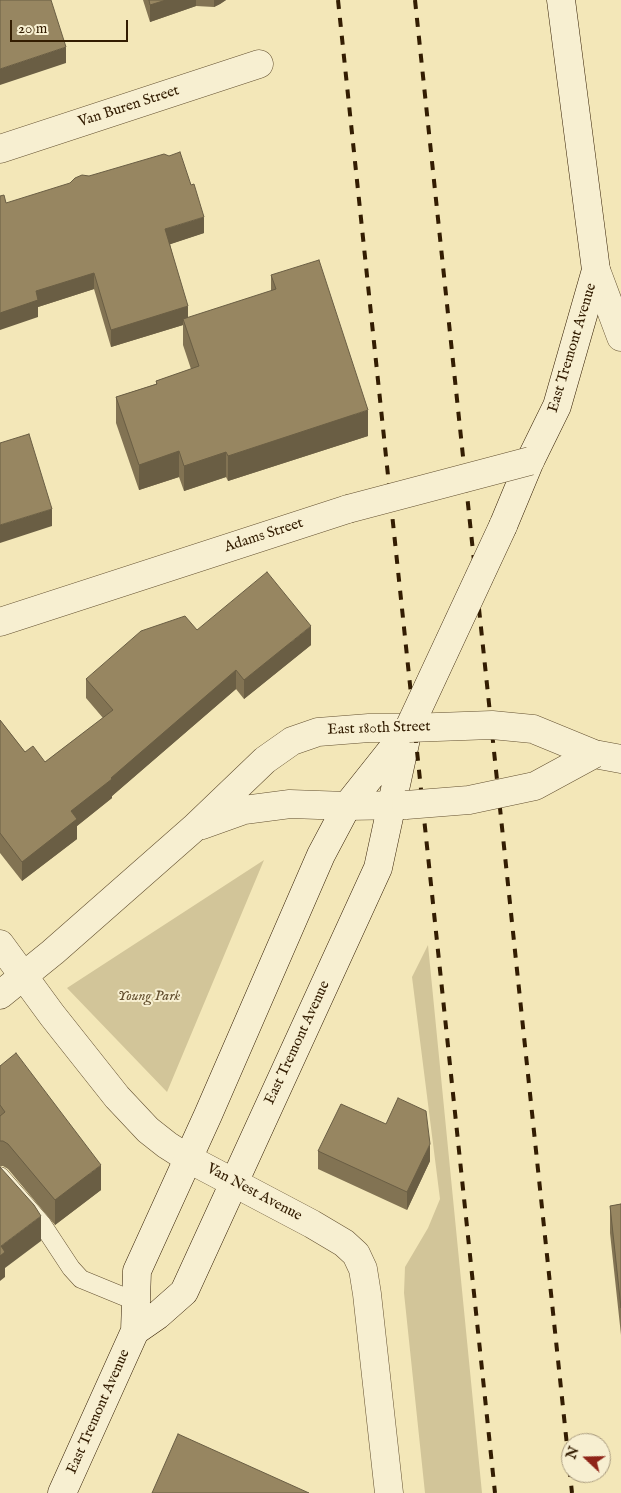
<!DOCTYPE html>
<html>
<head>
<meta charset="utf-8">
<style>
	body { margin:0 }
	#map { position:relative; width:621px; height:1493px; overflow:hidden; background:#f3e7b8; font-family:"IM FELL English",serif }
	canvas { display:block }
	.north { position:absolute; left:561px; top:1433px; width:50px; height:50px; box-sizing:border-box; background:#f7efd1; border:1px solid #a99b7e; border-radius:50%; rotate:291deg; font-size:14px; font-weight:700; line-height:20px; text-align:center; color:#331d02 }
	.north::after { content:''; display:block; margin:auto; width:18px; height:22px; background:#8f2418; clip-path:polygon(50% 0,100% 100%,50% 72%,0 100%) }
	.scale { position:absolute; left:10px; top:20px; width:118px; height:22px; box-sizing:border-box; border:2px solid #331d02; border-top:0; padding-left:6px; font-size:15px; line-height:18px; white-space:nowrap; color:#331d02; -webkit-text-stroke:4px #f7efd1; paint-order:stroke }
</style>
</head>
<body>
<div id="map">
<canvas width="621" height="1493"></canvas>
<div class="north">N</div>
<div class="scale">20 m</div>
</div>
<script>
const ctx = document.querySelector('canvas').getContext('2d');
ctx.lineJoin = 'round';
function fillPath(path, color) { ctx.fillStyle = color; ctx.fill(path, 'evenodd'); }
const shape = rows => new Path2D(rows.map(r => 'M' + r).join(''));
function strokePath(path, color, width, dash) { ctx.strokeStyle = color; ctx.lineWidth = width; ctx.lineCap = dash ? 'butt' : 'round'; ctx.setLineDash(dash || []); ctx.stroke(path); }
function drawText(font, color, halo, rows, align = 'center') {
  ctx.font = font + ' "IM FELL English",serif'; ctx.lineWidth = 4; ctx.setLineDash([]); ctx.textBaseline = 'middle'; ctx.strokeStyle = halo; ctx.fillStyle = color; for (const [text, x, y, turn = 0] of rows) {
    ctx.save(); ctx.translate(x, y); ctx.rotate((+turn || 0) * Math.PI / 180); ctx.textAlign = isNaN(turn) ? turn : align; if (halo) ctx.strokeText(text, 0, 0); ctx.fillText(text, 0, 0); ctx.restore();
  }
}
const green = shape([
	[264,860,167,1092,67,988],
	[428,945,482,1493,425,1493,404,1293,405,1267,428,1228,440,1199,412,977]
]);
const service = shape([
	[0,1176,42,1224,71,1268,81,1279,137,1302]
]);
const minor = shape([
	[0,149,259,64],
	[596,270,621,337],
	[0,622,348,509],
	[0,944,52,1015,117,1097,148,1130,167,1145,189,1159,312,1224,344,1243,356,1254,363,1269,367,1294,389,1493]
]);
const tertiary = shape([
	[594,754,621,759],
	[202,825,244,810,290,804,347,806,406,805],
	[0,995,53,952,194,828,265,760,292,741,318,732,369,728,409,728]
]);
const secondary = shape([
	[503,526,530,461,557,406,596,270,561,0],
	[135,1331,158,1315,184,1292,378,868,407,734],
	[62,1493,135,1331,137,1271,208,1115,321,855,347,806,409,728]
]);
const rail = shape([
	[338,0,495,1493],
	[415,0,572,1493]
]);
const minorBridge = shape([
	[348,509,530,461]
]);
const tertiaryBridge = shape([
	[409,728,492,725,533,729,594,754],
	[406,805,469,800,535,786,594,754]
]);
const secondaryBridge = shape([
	[409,728,503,526]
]);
const wall = shape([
	[143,0,226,0,220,4,214,7,196,6,150,22],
	[6,203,204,233,170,244,188,318,271,291,271,275,368,436,228,481,226,477,184,491,179,477,139,490,116,423,116,397,156,384,156,381,191,369,183,345,183,325,111,347,94,289,38,307,38,317],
	[197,630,311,645,244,699,236,689,112,796,112,798,77,826,77,839,22,881,0,853,0,720,25,752,45,762,103,718,86,698,86,679],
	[0,1066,101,1190,55,1225,8,1169,3,1166,0,1166],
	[386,1124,430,1161,407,1210,318,1169,318,1151],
	[621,1204,621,1335,610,1233,610,1206]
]);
const shadedWall = shape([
	[166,0,196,0,196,6,150,22,150,5],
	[214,0,226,0,220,4,214,7],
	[66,47,66,63,0,85,0,69],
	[204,217,204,233,165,246,165,229],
	[94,273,94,289,38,307,38,317,0,330,0,313,36,291],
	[188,306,188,323,183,319,183,325,111,347,111,330],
	[368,410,368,436,228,481,228,456],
	[179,451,179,477,139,490,139,465],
	[226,452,226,477,184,491,184,466],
	[52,509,52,526,0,543,0,525],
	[311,626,311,645,244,699,244,680],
	[236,670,236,689,112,796,112,798,77,826,77,839,22,881,22,862,71,811],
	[430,1144,430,1161,407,1210,407,1192],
	[101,1165,101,1190,55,1225,55,1200],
	[41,1216,41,1241,5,1268,5,1277,0,1281,0,1256,1,1246]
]);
const building = shape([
	[0,0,51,0,66,47,0,69,0,0],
	[149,0,166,0,150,5,149,0],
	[180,152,191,185,194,184,204,217,165,229,188,306,111,330,94,273,36,291,38,300,0,313,0,196,4,195,6,203,70,183,75,178,82,175,89,176,164,154,169,156,180,152],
	[319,260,368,410,228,456,226,452,184,466,179,451,139,465,116,397,157,384,156,381,199,366,183,319,276,289,271,275,319,260],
	[29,434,52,509,0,525,0,443,29,434],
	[267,572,311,626,244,680,236,670,111,778,112,779,71,811,77,819,22,862,0,833,0,720,25,752,33,746,45,762,113,710,86,679,141,631,185,616,197,630,267,572],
	[16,1053,101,1165,55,1200,8,1144,3,1141,0,1141,0,1116,5,1112,0,1105,0,1066,16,1053],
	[398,1098,426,1111,430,1144,407,1192,318,1151,341,1104,386,1124,398,1098],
	[0,1167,34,1205,41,1216,1,1246,5,1252,0,1256,0,1167],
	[621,1204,621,1308,610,1206,621,1204],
	[178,1434,309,1493,152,1493,178,1434]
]);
const streetNames = [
	["Van Buren Street",129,107,-18],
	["East Tremont Avenue",573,348,-73],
	["Adams Street",264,536,-18],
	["East 180th Street",379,729,-2],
	["East Tremont Avenue",298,1043,-65],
	["Van Nest Avenue",254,1193,28],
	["East Tremont Avenue",99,1412,-66]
];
const parkNames = [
	["Young Park",149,997]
];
fillPath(green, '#d2c599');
strokePath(service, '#635030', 19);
strokePath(minor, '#635030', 29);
strokePath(tertiary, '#635030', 29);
strokePath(secondary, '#331d02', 29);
strokePath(service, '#f7efd1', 18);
strokePath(minor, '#f7efd1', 28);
strokePath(tertiary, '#f7efd1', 28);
strokePath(secondary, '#f7efd1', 28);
strokePath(rail, '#331d02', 4, [9, 9]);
strokePath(minorBridge, '#635030', 29, []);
strokePath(tertiaryBridge, '#635030', 29, []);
strokePath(secondaryBridge, '#331d02', 29, []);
strokePath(minorBridge, '#f7efd1', 28);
strokePath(tertiaryBridge, '#f7efd1', 28);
strokePath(secondaryBridge, '#f7efd1', 28);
fillPath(wall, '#827353');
fillPath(shadedWall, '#6a5e44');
fillPath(building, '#978661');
strokePath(building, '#6a5e44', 1);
drawText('15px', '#331d02', '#f7efd1', streetNames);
drawText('italic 15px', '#634f2f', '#f7efd1', parkNames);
</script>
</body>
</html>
